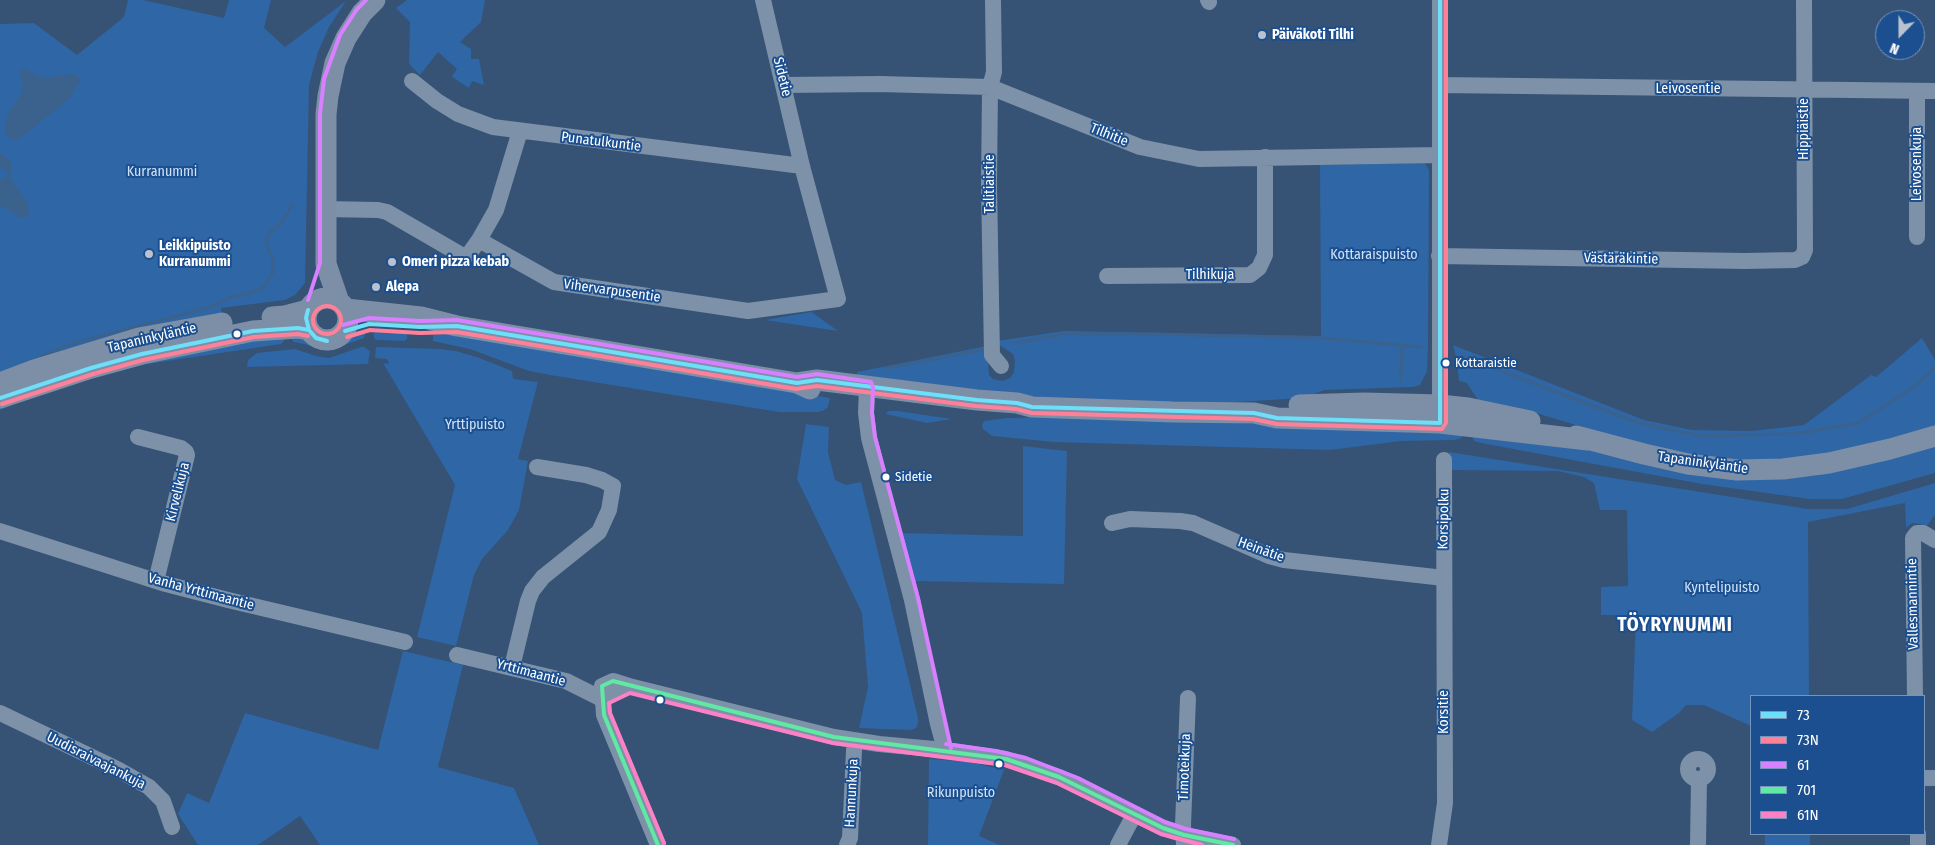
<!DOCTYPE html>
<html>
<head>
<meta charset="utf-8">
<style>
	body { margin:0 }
	#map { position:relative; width:1935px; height:845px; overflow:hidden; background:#365274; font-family:"Fira Sans Condensed",sans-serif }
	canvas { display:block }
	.legend { position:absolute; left:1750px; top:695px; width:175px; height:140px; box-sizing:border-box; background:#1b4f8f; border:1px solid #7695bc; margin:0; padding:6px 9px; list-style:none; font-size:15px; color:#fff }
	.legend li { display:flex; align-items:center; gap:10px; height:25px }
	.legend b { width:25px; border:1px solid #7695bc }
	.north { position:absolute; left:1875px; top:10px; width:50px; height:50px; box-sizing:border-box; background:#1b4f8f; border:1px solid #7695bc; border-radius:50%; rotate:202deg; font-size:14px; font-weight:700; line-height:20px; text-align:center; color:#fff }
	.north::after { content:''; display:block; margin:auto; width:18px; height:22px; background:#b9c2ce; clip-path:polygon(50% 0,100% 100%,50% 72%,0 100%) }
</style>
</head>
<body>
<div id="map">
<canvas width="1935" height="845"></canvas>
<ul class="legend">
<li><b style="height:6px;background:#6ddff8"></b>73</li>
<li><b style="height:6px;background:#ff8098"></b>73N</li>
<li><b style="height:6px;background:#d880ff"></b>61</li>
<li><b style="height:6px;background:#60e9a3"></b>701</li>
<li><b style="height:6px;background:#ff80c5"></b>61N</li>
</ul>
<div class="north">N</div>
</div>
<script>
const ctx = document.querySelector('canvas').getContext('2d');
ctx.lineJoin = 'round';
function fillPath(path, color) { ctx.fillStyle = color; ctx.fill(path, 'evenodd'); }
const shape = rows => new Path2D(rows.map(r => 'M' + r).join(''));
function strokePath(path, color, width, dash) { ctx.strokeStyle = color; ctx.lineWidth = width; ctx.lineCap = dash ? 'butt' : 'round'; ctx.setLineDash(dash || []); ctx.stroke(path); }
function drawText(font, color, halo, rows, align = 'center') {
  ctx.font = font + ' "Fira Sans Condensed",sans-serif'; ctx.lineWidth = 4; ctx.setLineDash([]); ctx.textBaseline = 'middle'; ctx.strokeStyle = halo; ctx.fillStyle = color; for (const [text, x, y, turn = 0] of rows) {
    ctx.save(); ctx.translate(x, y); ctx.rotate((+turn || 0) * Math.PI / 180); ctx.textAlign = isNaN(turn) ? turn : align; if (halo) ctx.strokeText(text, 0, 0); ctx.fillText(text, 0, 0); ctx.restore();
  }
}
const green = shape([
	[128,0,143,0,224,18,229,0,271,0,264,28,285,47,346,1,329,27,318,52,309,85,305,283,295,295,285,300,221,308,222,314,0,379,0,24,34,23,77,55,124,17],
	[407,0,485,0,481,22,460,42,471,49,471,59,479,59,484,85,472,81,469,88,455,79,452,76,457,69,438,52,420,75,411,66,409,63,410,22,396,8],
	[1425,163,1429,170,1428,346,1427,371,1420,385,1413,387,1325,390,1303,398,1220,403,1082,401,858,381,857,372,987,346,989,375,993,379,1002,381,1010,378,1014,372,1015,360,1013,354,1001,346,997,341,1064,331,1321,336,1320,165],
	[813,313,838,331,765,320,811,312],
	[373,328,407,334,407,339,404,341,376,340,374,338],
	[366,329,364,338,328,351,304,344,293,342,290,331,305,336,316,344,329,346,341,343,357,331],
	[283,331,284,341,281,344,141,365,48,391,0,410,0,402,58,383],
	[453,334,830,398,828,407,823,411,818,412,779,412,550,375,529,371,470,349,433,341,433,335],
	[1922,338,1935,360,1935,426,1805,461,1738,462,1689,456,1632,442,1536,413,1478,400,1467,383,1459,381,1457,361,1453,345,1644,420,1692,430,1752,431,1804,425,1871,375,1876,377],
	[361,347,364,347,370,351,368,364,247,367,248,360,257,353,295,349,316,356,329,358],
	[376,347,440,349,456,351,477,357,512,371,513,379,538,382,518,459,528,461,519,510,508,530,482,559,474,575,456,646,417,637,455,485,383,363,389,364,387,359,375,358],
	[889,411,898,411,952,419,927,423,886,414,886,413],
	[1049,417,1195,421,1464,434,1461,438,1455,440,1401,441,1330,450,1054,442,992,436,983,429,982,425,984,421,1007,418],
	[806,424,829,427,828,452,835,480,846,485,861,482,918,718,918,723,916,728,911,730,859,728,868,687,862,613,797,479],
	[1472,435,1800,477,1812,476,1935,444,1935,473,1842,499,1809,499,1702,484,1481,443,1474,441],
	[1023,446,1067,451,1064,584,912,581,900,533,1023,536],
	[1449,452,1808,509,1847,509,1935,483,1935,515,1926,527,1920,524,1912,523,1906,528,1905,503,1808,522,1809,696,1751,696,1751,726,1704,705,1686,705,1679,713,1652,732,1632,720,1636,617,1628,615,1601,615,1601,587,1628,586,1627,510,1600,510,1594,483,1584,477,1558,471,1449,470],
	[403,651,463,665,438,767,514,788,539,845,320,845,300,816,258,845,198,845,178,814,187,793,209,803,245,713,378,750],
	[929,759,970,762,1004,770,979,836,1000,845,928,845],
	[1765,834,1810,834,1810,845,1765,845]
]);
const water = shape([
	[25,69,42,78,73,74,81,79,70,98,19,139,12,139,6,134,5,125,9,112,21,95,23,83,18,71],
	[0,154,3,154,11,163,11,179,28,204,29,216,21,218,0,205,0,180,7,177,7,171,0,167]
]);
const stream = shape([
	[1015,343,1065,334,1156,334,1321,338,1421,347],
	[1462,356,1638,423,1701,436,1795,434,1858,423,1915,386,1935,367],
	[35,359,74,343,211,307,231,297,251,293,263,288,273,272,273,259,266,244,268,234,282,222,293,204],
	[886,368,982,350],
	[1401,380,1402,346]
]);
const minor = shape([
	[993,0,994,72,990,87,989,185,992,355,1001,366],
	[1208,0,1209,2],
	[412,81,437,101,458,114,493,127,802,166],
	[784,85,880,84,990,87,1140,147,1199,159,1439,155],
	[1440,85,1935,91],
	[325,209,378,210,387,212,463,256,469,254,479,240,554,282,748,311,838,299,802,166,763,0],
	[1917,237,1917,91],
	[479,240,496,210,520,131],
	[1439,256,1745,261,1795,260,1802,257,1805,250,1804,0],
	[1107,276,1250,275,1259,268,1265,255,1265,157],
	[867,387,866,413,869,438,912,600,938,724,945,750],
	[1440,415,1440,0],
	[138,437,181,448,186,452,187,455,156,581],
	[1112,523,1130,519,1180,521,1193,523,1269,556,1284,560,1444,578],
	[0,531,162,583,228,600,405,642],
	[457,655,566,681,602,699,629,686],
	[512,667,528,601,532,591,543,577,599,532,609,510,613,486,602,480,586,475,537,467],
	[1915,696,1913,538,1917,533,1923,533,1935,540],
	[0,713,117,769,149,787,163,801,172,827],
	'1688 769a10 10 0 1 1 20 0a10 10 0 1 1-20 0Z',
	[1924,778,1935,778],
	[1918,834,1918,845],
	[1184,844,1183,825,1188,698],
	[658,845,604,715,602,686,613,681,629,686,834,737,879,744,945,750,1006,759,1059,777,1163,828,1184,835,1233,845],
	[847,845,850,838,854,750,856,741],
	[1118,845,1134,815],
	[1439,845,1445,803,1444,460],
	[1698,845,1699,779]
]);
const major = shape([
	'306 319a21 21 0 1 1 42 0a21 21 0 1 1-42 0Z',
	[339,302,326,264,326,114,328,96,335,63,346,38,362,13,375,0],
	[346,309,421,317,457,326,797,383,810,389],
	[272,317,285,316,308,310],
	[0,383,34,370,139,338,222,323],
	[797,383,817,380,977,400,1017,403,1032,407,1173,412,1254,413,1277,418,1440,423,1588,440],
	[0,398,91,368,142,354,253,331,298,328,309,330],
	[1299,405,1364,403,1440,405,1468,408,1530,421],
	[1576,436,1644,454,1688,464,1737,470,1783,469,1829,463,1890,449,1935,436]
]);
const bus1 = shape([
	[308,310,306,318,309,330,316,338,327,341],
	[345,331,369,324,420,327,457,326,797,383,817,380,977,400,1017,403,1032,407,1254,413,1277,418,1440,423,1440,0],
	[0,398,91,368,142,354,253,331,298,328,309,330]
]);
const bus2 = shape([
	'313 320a14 14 0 1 1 28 0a14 14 0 1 1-28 0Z',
	[347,337,370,330,420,333,457,332,796,389,817,386,976,406,1016,409,1032,413,1253,419,1277,424,1442,429,1446,423,1446,0],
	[2,404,93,374,143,360,254,337,298,334,308,336]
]);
const bus3 = shape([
	[308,300,320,263,320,114,324,79,340,35,357,9,366,0],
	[343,325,369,318,420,321,457,320,797,377,817,374,871,382,873,387,872,413,875,437,918,598,951,748],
	[946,744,996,751,1026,758,1078,778,1165,822,1186,829,1234,839]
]);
const bus4 = shape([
	[658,845,604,715,602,686,613,681,834,737,1006,759,1059,777,1163,828,1184,835,1233,845]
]);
const bus5 = shape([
	[664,843,610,713,609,703,630,693,833,743,1005,765,1057,783,1161,834,1202,845]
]);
const markers = [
	[1262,35,5,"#b9c2ce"],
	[149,254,5,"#b9c2ce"],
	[392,262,5,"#b9c2ce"],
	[376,287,5,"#b9c2ce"],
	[237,334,4.5,"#fff"],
	[1446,363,4.5,"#fff"],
	[886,477,4.5,"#fff"],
	[660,700,4.5,"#fff"],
	[999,764,4.5,"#fff"]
];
const busNames = [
	["Kottaraistie",1455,363],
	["Sidetie",895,477]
];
const poiNames = [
	["Päiväkoti Tilhi",1272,35],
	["Leikkipuisto",159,246],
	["Kurranummi",159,262],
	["Omeri pizza kebab",402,262],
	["Alepa",386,287]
];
const streetNames = [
	["Sidetie",782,77,76],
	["Leivosentie",1688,89],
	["Hippiäistie",1804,129,-90],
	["Tilhitie",1109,135,22],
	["Punatulkuntie",601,142,7],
	["Leivosenkuja",1917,164,-90],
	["Talitiaistie",990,184,-90],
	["Västäräkintie",1621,259,1],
	["Tilhikuja",1210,275],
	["Vihervarpusentie",612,291,8],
	["Tapaninkyläntie",152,338,-13],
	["Tapaninkyläntie",1703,463,8],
	["Kirvelikuja",178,492,-76],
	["Korsipolku",1444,519,-89],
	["Heinätie",1261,550,20],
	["Vanha Yrttimaantie",201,592,15],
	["Vallesmannintie",1913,604,-91],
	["Yrttimaantie",531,673,15],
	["Korsitie",1444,712,-90],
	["Uudisraivaajankuja",96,761,27],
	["Timoteikuja",1185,767,-88],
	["Hannunkuja",852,793,-87]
];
const parkNames = [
	["Kurranummi",162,172],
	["Kottaraispuisto",1374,255],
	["Yrttipuisto",475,425],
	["Kyntelipuisto",1722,588],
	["Rikunpuisto",961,793]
];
const districtNames = [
	["TÖYRYNUMMI",1675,626]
];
fillPath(green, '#2f66a5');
fillPath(water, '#3b618d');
strokePath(stream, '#3b618d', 3);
strokePath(minor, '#7d92a8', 16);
strokePath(major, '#7d8ea7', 21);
strokePath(bus1, '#6ddff8', 4);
strokePath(bus2, '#ff8098', 4);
strokePath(bus3, '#d880ff', 4);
strokePath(bus4, '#60e9a3', 4);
strokePath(bus5, '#ff80c5', 4);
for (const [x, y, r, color] of markers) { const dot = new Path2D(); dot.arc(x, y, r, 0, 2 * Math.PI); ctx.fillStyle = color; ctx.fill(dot); strokePath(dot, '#1b4f8f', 2); }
drawText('13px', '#fff', '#1b4f8f', busNames, 'left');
drawText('bold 14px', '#fff', '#1b4f8f', poiNames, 'left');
drawText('14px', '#fff', '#1b4f8f', streetNames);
drawText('14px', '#cfe3fa', '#1b4f8f', parkNames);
ctx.letterSpacing = '1px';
drawText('bold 19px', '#fff', '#1b4f8f', districtNames);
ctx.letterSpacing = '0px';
</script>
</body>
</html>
